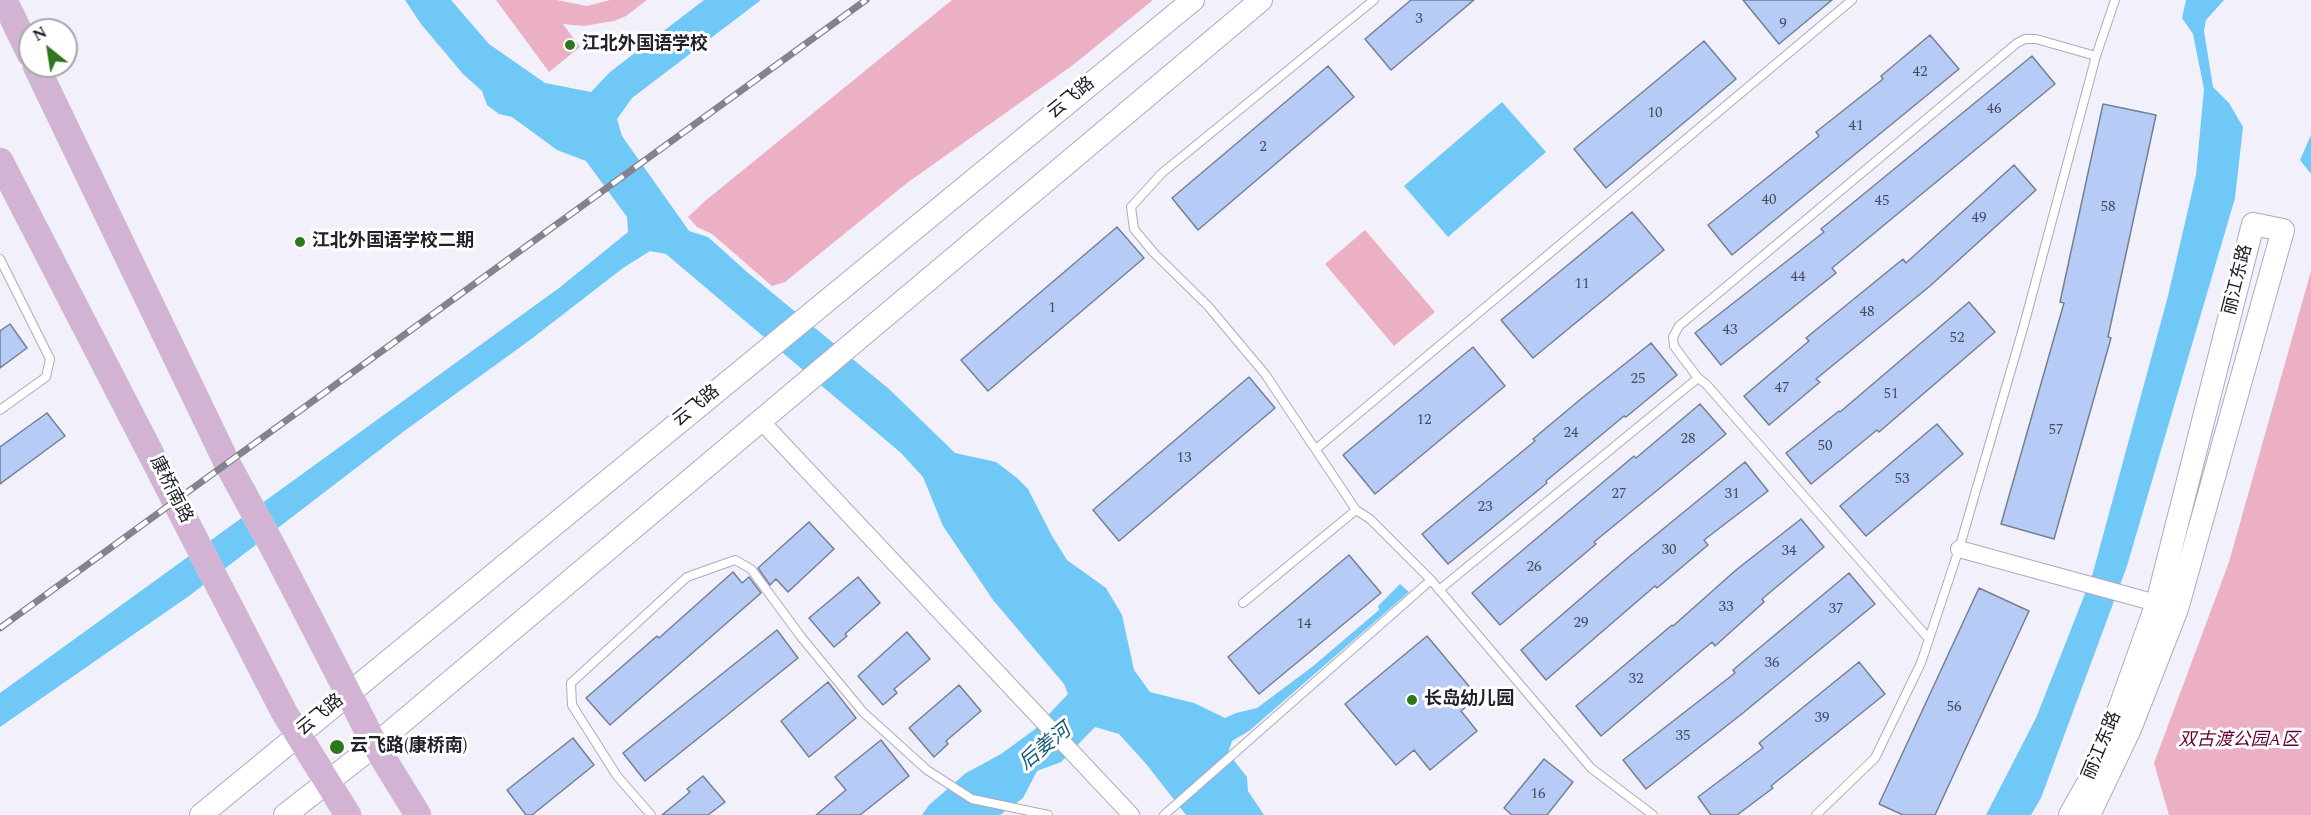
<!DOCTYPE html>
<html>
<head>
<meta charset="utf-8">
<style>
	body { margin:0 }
	#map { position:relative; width:2311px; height:815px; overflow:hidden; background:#f2f1fb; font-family:Spectral,serif }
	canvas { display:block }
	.north { position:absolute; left:18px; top:18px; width:60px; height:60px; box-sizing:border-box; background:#fff; border:2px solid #a7a6a9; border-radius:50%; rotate:330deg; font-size:16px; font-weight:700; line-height:24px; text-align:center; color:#222029 }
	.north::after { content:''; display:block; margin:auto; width:21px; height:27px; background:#2e771c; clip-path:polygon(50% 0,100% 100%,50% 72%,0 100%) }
</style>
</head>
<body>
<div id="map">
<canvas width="2311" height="815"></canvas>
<div class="north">N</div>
</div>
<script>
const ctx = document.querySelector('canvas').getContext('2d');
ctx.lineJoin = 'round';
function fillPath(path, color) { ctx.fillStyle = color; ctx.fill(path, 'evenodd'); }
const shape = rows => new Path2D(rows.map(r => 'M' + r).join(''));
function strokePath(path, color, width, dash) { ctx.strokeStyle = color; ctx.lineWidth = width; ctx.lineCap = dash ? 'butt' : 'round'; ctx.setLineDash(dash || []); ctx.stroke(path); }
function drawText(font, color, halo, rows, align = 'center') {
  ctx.font = font + ' Spectral,"Noto Sans SC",serif'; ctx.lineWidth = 6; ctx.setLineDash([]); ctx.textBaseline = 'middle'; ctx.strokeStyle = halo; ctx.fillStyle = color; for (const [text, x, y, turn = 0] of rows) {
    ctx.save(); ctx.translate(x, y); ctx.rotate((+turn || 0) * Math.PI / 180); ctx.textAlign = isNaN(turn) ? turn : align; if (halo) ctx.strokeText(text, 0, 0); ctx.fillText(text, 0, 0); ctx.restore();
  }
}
const green = shape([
	[496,0,557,0,587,6,610,0,647,0,626,16,614,21,584,26,563,24,580,47,549,72],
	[952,0,1153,0,1073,65,907,183,785,282,772,286,712,234,697,227,688,217,705,201],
	[1365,230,1435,312,1394,346,1325,264],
	[2311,271,2311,815,2169,815,2154,763,2229,562]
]);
const water = shape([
	[405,0,451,0,489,44,545,83,591,92,610,72,704,0,761,0,632,98,617,119,622,136,689,231,708,237,747,272,889,389,955,453,996,462,1017,478,1028,489,1052,536,1067,560,1106,588,1122,615,1134,670,1150,692,1194,703,1225,718,1236,713,1257,708,1312,667,1379,610,1378,606,1400,584,1409,592,1249,731,1232,741,1228,753,1247,777,1248,791,1264,815,1186,815,1147,765,1119,734,1095,727,1061,762,1037,771,1023,798,1000,815,922,815,929,805,966,773,1001,754,1034,730,1068,694,1064,684,993,600,943,526,923,477,901,453,666,254,650,251,623,268,530,340,407,429,189,596,0,727,0,693,559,288,628,232,627,217,586,161,557,150,512,117,499,114,487,105,482,91,463,74,421,24],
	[2186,0,2224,0,2206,20,2204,31,2213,87,2229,103,2243,127,2235,198,2127,566,2041,798,2031,815,1986,815,2036,718,2092,576,2168,296,2196,175,2204,89,2193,34,2182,18],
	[1502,102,1546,152,1448,237,1404,186],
	[2311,135,2311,174,2300,160]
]);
const building = shape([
	[1411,0,1474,0,1391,70,1365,39,1411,0],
	[1743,0,1832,0,1779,44,1743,0],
	[1930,35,1959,69,1732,255,1708,225,1819,136,1816,132,1883,79,1881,76,1930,35],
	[1704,41,1736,79,1606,188,1574,149,1704,41],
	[2032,56,2055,84,1832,268,1836,273,1721,365,1695,333,1824,232,1821,229,2032,56],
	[1328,66,1354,97,1198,230,1172,198,1328,66],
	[2103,104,2156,115,2108,337,2111,338,2054,539,2001,524,2064,303,2060,302,2103,104],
	[2014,165,2036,190,1930,286,1816,379,1820,382,1769,425,1744,396,1809,341,1806,338,1903,259,1906,263,2014,165],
	[1632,212,1664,250,1533,358,1501,320,1632,212],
	[1117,227,1144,258,988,391,961,360,1117,227],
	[1969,302,1995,332,1879,432,1877,430,1811,484,1786,453,1839,411,1840,412,1969,302],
	[10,324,27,348,0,368,0,331,10,324],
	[1651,343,1677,375,1626,417,1624,416,1546,481,1547,483,1448,564,1422,534,1535,441,1533,439,1582,398,1651,343],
	[1473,347,1505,386,1375,494,1343,455,1473,347],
	[1249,377,1275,408,1119,541,1093,510,1249,377],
	[1700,404,1726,434,1594,542,1596,544,1500,625,1472,593,1634,456,1636,458,1700,404],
	[47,413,65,436,0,484,0,447,47,413],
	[1937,424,1963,454,1866,536,1840,506,1937,424],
	[1745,462,1768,491,1704,540,1708,545,1657,588,1655,586,1546,680,1521,650,1630,556,1745,462],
	[1801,519,1824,547,1762,599,1764,602,1715,646,1712,642,1601,736,1576,706,1672,625,1673,626,1736,570,1801,519],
	[809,522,834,549,788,592,776,579,770,585,758,568,809,522],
	[1349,555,1381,593,1259,694,1228,657,1349,555],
	[733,572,742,583,749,577,761,593,610,725,586,698,657,636,659,638,733,572],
	[1849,573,1875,604,1743,713,1646,789,1623,760,1735,673,1733,670,1849,573],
	[858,577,880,603,845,634,847,636,834,647,809,618,858,577],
	[1979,588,2029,611,1935,815,1903,815,1879,804,1979,588],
	[777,630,798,658,645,781,623,753,777,630],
	[907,632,930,659,894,689,897,693,883,705,858,676,907,632],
	[1427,636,1478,697,1461,711,1477,731,1430,770,1414,750,1396,765,1345,704,1427,636],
	[1859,662,1885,694,1771,786,1773,788,1737,815,1711,815,1698,797,1763,748,1759,743,1859,662],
	[828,682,856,718,809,757,781,721,828,682],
	[959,685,981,711,946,741,948,744,934,757,909,728,959,685],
	[573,738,594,765,532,815,526,815,507,790,573,738],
	[881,740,909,776,860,815,816,815,846,790,835,777,881,740],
	[1544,759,1573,782,1547,815,1512,815,1504,808,1544,759],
	[703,776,725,802,708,815,662,815,690,792,687,789,703,776]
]);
const service = shape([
	[1374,0,1162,173,1131,207,1134,229,1154,253,1208,306,1265,374,1356,510,1370,519,1431,580,1591,768,1653,815],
	[0,259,50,359,46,377,0,410],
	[1698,378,1674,346,1673,337,1679,326,2017,43,2025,39,2036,39,2096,56],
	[1316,449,1852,0],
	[1439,590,1698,378,1706,384,1929,639],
	[1243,603,1356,510],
	[651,815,617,776,572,705,571,683,687,577,735,560,751,569,802,638,863,712,927,770,972,799,1048,815],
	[1164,815,1431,580],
	[1816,815,1875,758,1921,663,1959,549,2024,325,2096,56,2115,0]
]);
const minor = shape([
	[761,421,1131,815],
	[1959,549,2167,606]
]);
const secondary = shape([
	[201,815,1193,0],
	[285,815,375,745,1261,0],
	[2070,815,2101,760,2157,603,2253,224,2283,230,2177,609,2130,729,2089,815]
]);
const primary = shape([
	[4,0,30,54],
	[36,66,227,463,275,551,375,745,418,815],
	[0,161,284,712,348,815]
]);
const rail = shape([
	[0,628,866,0]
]);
const markers = [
	[570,45,6,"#2e771c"],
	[300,242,6,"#2e771c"],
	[1412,700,6,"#2e771c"],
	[337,747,8,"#2e771c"]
];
const numberNames = [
	["3",1419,20],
	["9",1783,25],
	["42",1920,73],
	["46",1994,110],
	["10",1655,114],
	["41",1856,127],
	["2",1263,148],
	["40",1769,201],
	["45",1882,202],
	["58",2108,208],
	["49",1979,219],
	["44",1798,278],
	["11",1582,285],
	["1",1052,309],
	["48",1867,313],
	["43",1730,331],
	["52",1957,339],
	["25",1638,380],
	["47",1782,389],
	["51",1891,395],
	["12",1424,421],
	["57",2056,431],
	["24",1571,434],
	["28",1688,440],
	["50",1825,447],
	["13",1184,459],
	["53",1902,480],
	["27",1619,495],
	["31",1732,495],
	["23",1485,508],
	["30",1669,551],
	["34",1789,552],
	["26",1534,568],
	["33",1726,608],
	["37",1836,610],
	["29",1581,624],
	["14",1304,625],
	["36",1772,664],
	["32",1636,680],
	["56",1954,708],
	["39",1822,719],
	["35",1683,737],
	["16",1538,795]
];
const poiNames = [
	["江北外国语学校",582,45],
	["江北外国语学校二期",312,242],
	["长岛幼儿园",1424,700],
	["云飞路(康桥南)",350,747]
];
const streetNames = [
	["云飞路",1072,99,-39],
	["丽江东路",2239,280,-76],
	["云飞路",697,407,-39],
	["康桥南路",170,490,63],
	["云飞路",321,716,-39],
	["丽江东路",2103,746,-67]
];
const parkNames = [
	["双古渡公园A区",2239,741]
];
const waterNames = [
	["后姜河",1046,748,-39]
];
fillPath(green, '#ecb0c5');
fillPath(water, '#70c8f6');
fillPath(building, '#b6cbf6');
strokePath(building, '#758095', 1.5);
strokePath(service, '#aea9c2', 10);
strokePath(minor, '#aea9c2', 18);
strokePath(secondary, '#aea9c2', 24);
strokePath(primary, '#ceced0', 27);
strokePath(service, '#fff', 8);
strokePath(minor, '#fff', 16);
strokePath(secondary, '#fff', 22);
strokePath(primary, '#d3b3d4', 26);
strokePath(rail, '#84838c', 7);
strokePath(rail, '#fff', 4.5, [14]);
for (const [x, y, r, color] of markers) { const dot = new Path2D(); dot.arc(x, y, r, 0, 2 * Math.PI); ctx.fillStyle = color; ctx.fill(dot); strokePath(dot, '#fff', 2); }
drawText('15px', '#474b5c', null, numberNames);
drawText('bold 18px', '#222029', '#fff', poiNames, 'left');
drawText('18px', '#222029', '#fff', streetNames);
drawText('italic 18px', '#670039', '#fff', parkNames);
drawText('italic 20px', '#175c7b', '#fff', waterNames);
</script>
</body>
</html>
